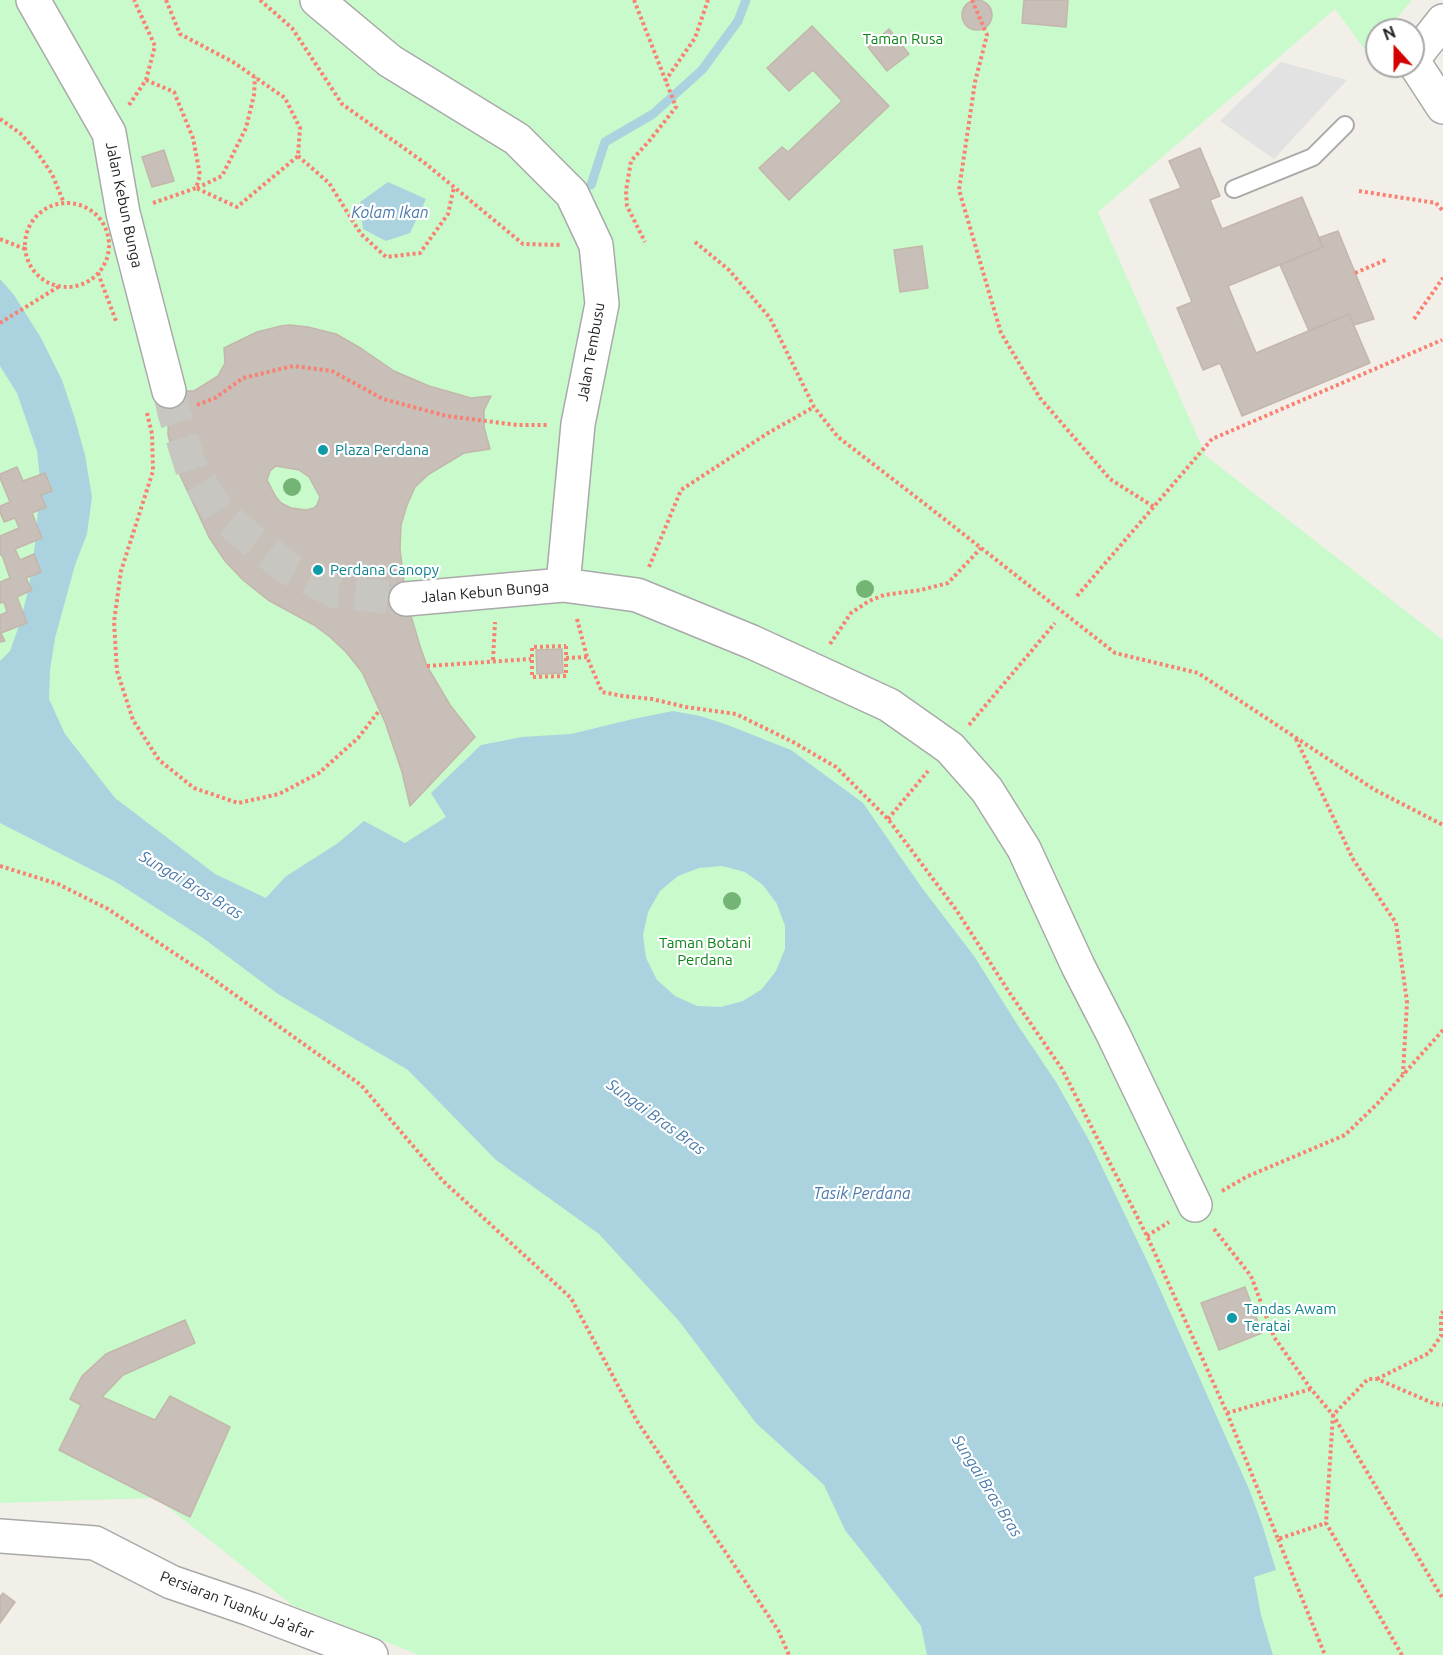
<!DOCTYPE html>
<html>
<head>
<meta charset="utf-8">
<style>
	body { margin:0 }
	#map { position:relative; width:1443px; height:1655px; overflow:hidden; background:#f2efe9; font-family:Ubuntu,sans-serif }
	canvas { display:block }
	.north { position:absolute; left:1365px; top:18px; width:60px; height:60px; box-sizing:border-box; background:#fff; border:2px solid #a7a7a7; border-radius:50%; rotate:339deg; font-size:16px; font-weight:700; line-height:24px; text-align:center; color:#222 }
	.north::after { content:''; display:block; margin:auto; width:21px; height:27px; background:#d40000; clip-path:polygon(50% 0,100% 100%,50% 72%,0 100%) }
</style>
</head>
<body>
<div id="map">
<canvas width="1443" height="1655"></canvas>
<div class="north">N</div>
</div>
<script>
const ctx = document.querySelector('canvas').getContext('2d');
ctx.lineJoin = 'round';
function fillPath(path, color) { ctx.fillStyle = color; ctx.fill(path, 'evenodd'); }
const shape = rows => new Path2D(rows.map(r => 'M' + r).join(''));
function strokePath(path, color, width, dash) { ctx.strokeStyle = color; ctx.lineWidth = width; ctx.lineCap = dash ? 'butt' : 'round'; ctx.setLineDash(dash || []); ctx.stroke(path); }
function drawText(font, color, halo, rows, align = 'center') {
  ctx.font = font + ' Ubuntu,sans-serif'; ctx.lineWidth = 4.5; ctx.setLineDash([]); ctx.textBaseline = 'middle'; ctx.strokeStyle = halo; ctx.fillStyle = color; for (const [text, x, y, turn = 0] of rows) {
    ctx.save(); ctx.translate(x, y); ctx.rotate((+turn || 0) * Math.PI / 180); ctx.textAlign = isNaN(turn) ? turn : align; if (halo) ctx.strokeText(text, 0, 0); ctx.fillText(text, 0, 0); ctx.restore();
  }
}
const park = shape([
	[0,0,1412,0,1387,30,1377,30,1377,42,1368,54,1335,9,1098,212,1206,456,1443,640,1443,1655,419,1655,292,1605,156,1498,0,1503]
]);
const parking = shape([
	[1281,62,1347,80,1274,159,1220,121]
]);
const water = shape([
	[388,182,426,199,410,233,386,241,363,229,360,202],
	[0,279,14,295,41,338,62,380,75,419,85,455,92,497,87,534,75,565,55,638,50,670,49,699,65,734,115,798,215,874,266,898,285,877,338,843,364,821,405,843,446,817,431,793,481,745,522,737,571,734,633,719,673,711,700,716,725,724,791,750,863,803,922,888,974,956,1017,1024,1056,1082,1090,1142,1150,1267,1249,1489,1262,1524,1276,1570,1254,1577,1261,1615,1273,1655,927,1655,921,1626,845,1530,824,1485,756,1423,679,1321,599,1234,496,1160,408,1070,278,994,203,938,116,882,0,823,0,661,10,651,20,623,29,587,36,537,40,479,37,451,17,393,0,366],
	[722,866,745,872,763,885,777,904,785,926,785,949,776,971,762,989,743,1001,721,1007,697,1006,675,996,657,980,646,958,643,935,648,912,660,891,678,876,699,868]
]);
const stream = shape([
	[591,185,605,142,653,114,702,70,738,21,746,0]
]);
const building = shape([
	'962 15a15 15 0 1 1 30 0a15 15 0 1 1-30 0Z',
	[1024,0,1068,0,1066,27,1022,23,1024,0],
	[812,26,889,106,789,200,759,168,782,147,788,152,842,101,813,70,789,91,767,68,812,26],
	[889,29,909,54,887,71,868,47,889,29],
	[1200,148,1220,196,1210,200,1222,229,1302,197,1323,247,1228,286,1256,353,1349,314,1370,363,1242,416,1220,363,1203,370,1177,308,1192,302,1150,200,1181,188,1169,161,1200,148],
	[164,150,174,181,152,187,142,157,164,150],
	[1338,231,1374,319,1354,325,1349,314,1309,331,1280,265,1323,247,1318,238,1338,231],
	[922,246,928,288,900,292,894,250,922,246],
	[290,325,308,327,336,334,362,349,394,371,429,386,471,398,491,396,484,410,484,427,490,449,464,453,429,474,415,487,407,505,401,525,400,549,406,599,420,646,427,666,450,705,475,737,410,806,402,772,385,722,362,672,346,652,330,637,314,625,268,600,243,580,225,561,209,537,179,473,168,435,169,391,194,391,218,376,225,363,224,348,257,332,281,326,290,325],
	[276,466,299,470,309,477,320,497,317,505,314,508,306,510,291,508,281,503,276,497,267,480,270,471,276,466],
	[17,467,23,481,45,473,52,491,41,495,46,507,32,513,42,538,15,549,20,560,34,554,41,572,26,578,32,590,17,597,27,623,1,633,5,641,0,642,0,615,7,612,4,602,0,603,0,582,10,578,2,555,0,555,0,536,19,528,15,518,4,522,0,512,0,506,10,502,0,478,0,474,17,467],
	[562,649,563,673,537,674,536,650,562,649],
	[1245,1287,1262,1333,1219,1350,1201,1303,1245,1287],
	[185,1320,195,1343,123,1375,102,1397,155,1420,170,1396,230,1427,190,1517,59,1450,81,1405,70,1399,82,1376,106,1354,185,1320],
	[3,1593,15,1602,0,1623,0,1597,3,1593]
]);
const streetTunnel = shape([
	[169,391,174,413,192,470,219,512,248,537,286,567,336,592,406,599]
]);
const path = shape([
	[166,0,180,34,233,62,285,98,300,128,298,156,237,207,196,188],
	[260,0,292,28,342,104,426,164,523,244,562,245],
	[634,0,676,107,650,140,631,161,626,191,627,206,645,242],
	[972,0,987,35,975,82,959,190,1001,333,1040,398,1110,479,1154,507],
	[146,80,174,92,193,138,200,175,196,188,153,203],
	[665,81,695,38,708,0],
	[129,105,146,80,155,46,134,0],
	[0,119,20,133,37,152,52,174,64,203],
	[298,156,329,183,361,234,386,257,420,253,448,214,454,187],
	[197,188,222,176,246,128,254,95,255,77],
	[1359,191,1436,203,1443,211],
	'25 245a42 42 0 1 1 84 0a42 42 0 1 1-84 0Z',
	[0,239,25,249],
	[695,242,729,270,770,318,814,407,838,437,925,504,1115,653,1198,673,1375,790,1443,825],
	[98,273,116,321],
	[1355,273,1388,259],
	[1414,319,1443,278],
	[0,323,58,287],
	[197,405,215,398,243,378,293,366,332,371,383,399,447,416,517,425,548,425],
	[147,413,152,434,153,471,121,571,114,622,117,671,133,720,159,760,194,788,238,803,279,794,319,773,358,738,379,711],
	[649,567,681,490,768,433,814,407],
	[1077,596,1212,439,1442,340],
	[577,619,587,657,602,692,623,696,652,699,686,707,736,714,793,742,836,767,888,819,957,911,1009,992,1062,1069,1147,1236,1227,1413,1278,1539,1326,1523],
	[830,644,851,613,869,601,884,595,921,590,948,583,981,548],
	[566,646,566,676,532,677,532,647,566,646],
	[566,658,587,657],
	[493,660,495,622],
	[427,666,531,659],
	[969,725,1055,623],
	[1296,739,1353,859,1396,923,1407,1002,1403,1074],
	[888,819,928,771],
	[0,866,58,884,108,909,210,977,361,1085,443,1181,571,1298,637,1421,778,1630,789,1655],
	[1222,1191,1246,1177,1345,1135,1377,1104,1443,1030],
	[1214,1229,1251,1276,1274,1337,1311,1389,1333,1415,1443,1599],
	[1147,1236,1169,1222],
	[1377,1379,1429,1353,1441,1336,1441,1313,1443,1312],
	[1227,1413,1311,1389],
	[1278,1539,1325,1655],
	[1402,1655,1326,1523,1333,1415,1368,1379,1377,1379,1435,1404,1443,1405]
]);
const lane = shape([
	[1234,189,1313,157,1345,125]
]);
const street = shape([
	[33,0,109,133,123,213,169,391],
	[317,0,390,61,517,139,572,194,596,245,602,304,578,424,563,585],
	[1413,59,1443,21],
	[1413,61,1443,107],
	[406,599,563,585,637,595,752,642,889,705,950,748,987,790,1024,849,1078,966,1113,1034,1195,1205],
	[0,1536,95,1543,171,1582,250,1609,371,1655]
]);
const trees = [
	[292,487],
	[865,589],
	[732,901]
];
const markers = [
	[323,450,6,"#0f9aa8"],
	[318,570,6,"#0f9aa8"],
	[1232,1318,6,"#0f9aa8"]
];
const parkNames = [
	["Taman Rusa",903,39],
	["Taman Botani",705,943],
	["Perdana",705,960]
];
const streetNames = [
	["Jalan Kebun Bunga",124,205,78],
	["Jalan Tembusu",591,352,-80],
	["Jalan Kebun Bunga",485,592,-5],
	["Persiaran Tuanku Ja'afar",237,1605,21]
];
const cultureNames = [
	["Plaza Perdana",335,450],
	["Perdana Canopy",330,570],
	["Tandas Awam",1244,1309],
	["Teratai",1244,1326]
];
const waterNames = [
	["Kolam Ikan",390,213],
	["Sungai Bras Bras",191,885,31],
	["Sungai Bras Bras",656,1117,36],
	["Tasik Perdana",862,1194],
	["Sungai Bras Bras",987,1486,58]
];
fillPath(park, '#c8facc');
fillPath(parking, '#e2e2e2');
fillPath(water, '#aad3df');
strokePath(stream, '#aad3df', 9);
fillPath(building, '#c7bfb8');
strokePath(building, '#c4b6ab', 1.5);
strokePath(streetTunnel, '#c8c6c1', 33, [33, 16]);
strokePath(lane, '#a9a9a9', 20);
strokePath(street, '#a9a9a9', 36);
strokePath(path, '#fa8072', 4, [3, 3]);
strokePath(lane, '#fff', 16);
strokePath(street, '#fff', 33);
ctx.fillStyle = '#74b475';
for (const [x, y] of trees) { ctx.beginPath(); ctx.arc(x, y, 9, 0, 2 * Math.PI); ctx.fill(); }
for (const [x, y, r, color] of markers) { const dot = new Path2D(); dot.arc(x, y, r, 0, 2 * Math.PI); ctx.fillStyle = color; ctx.fill(dot); strokePath(dot, '#fff', 2); }
drawText('15px', '#0c8416', '#fff', parkNames);
drawText('15px', '#222', '#fff', streetNames);
drawText('15px', '#0d838f', '#fff', cultureNames, 'left');
drawText('italic 16px', '#4a7aab', '#fff', waterNames);
</script>
</body>
</html>
